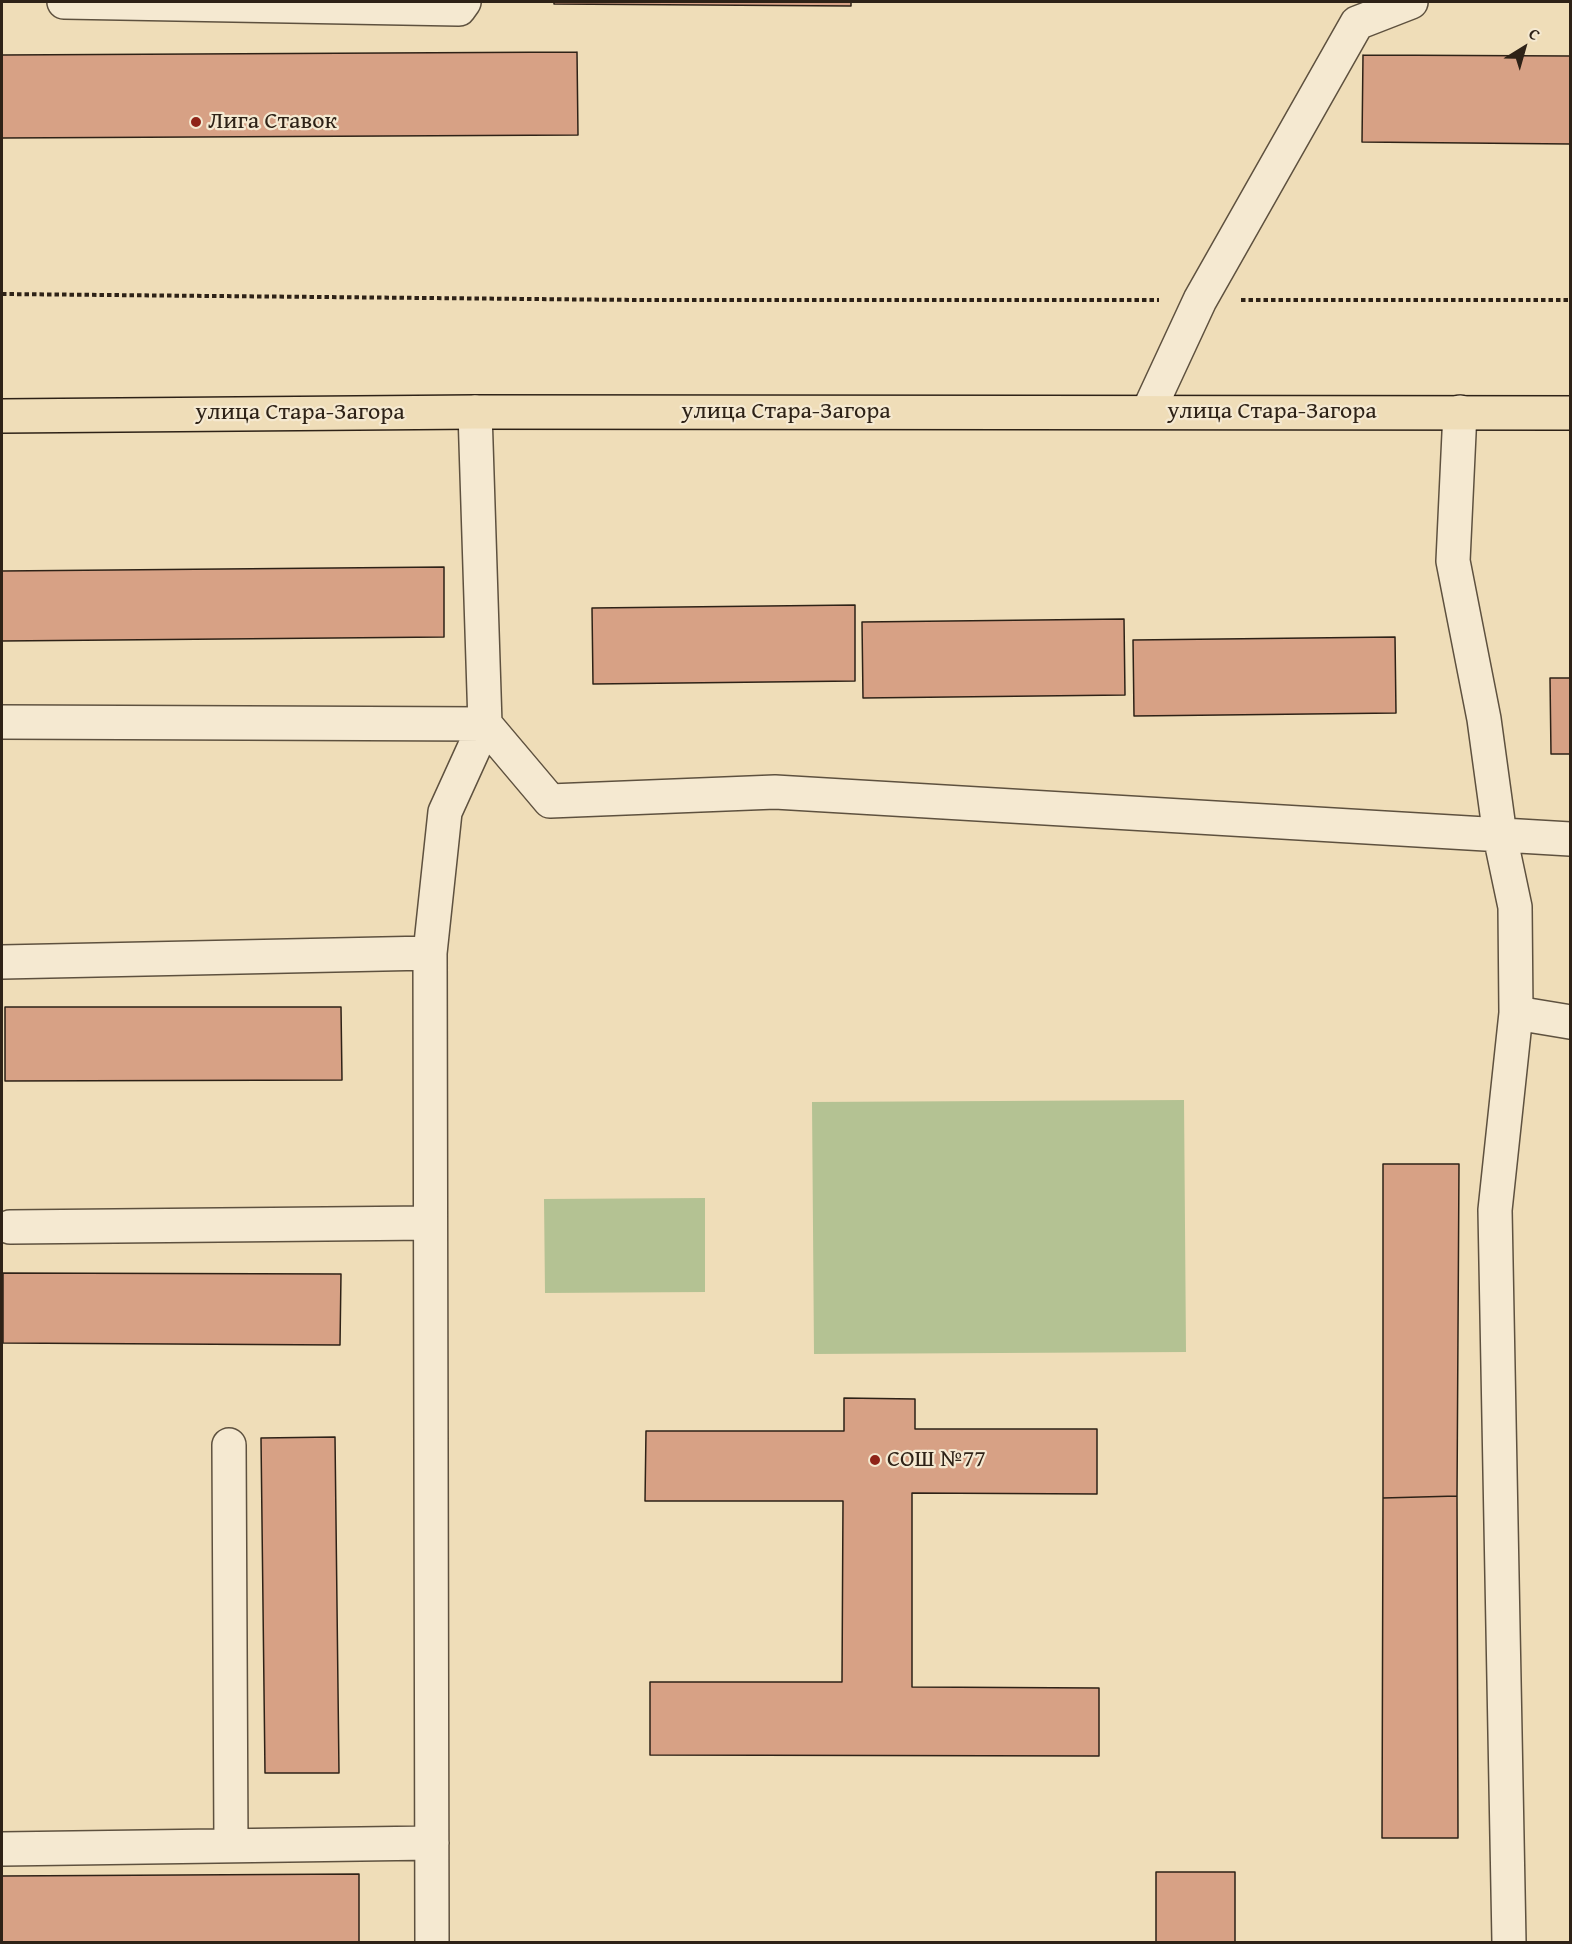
<!DOCTYPE html>
<html>
<head>
<meta charset="utf-8">
<style>
	body { margin:0 }
	#map { position:relative; width:1572px; height:1944px; overflow:hidden; background:#efddb8; font-family:"Gentium Book Plus",serif }
	canvas { display:block }
	.frame { position:absolute; inset:0; border:3px solid #2e2217; pointer-events:none }
	.north { position:absolute; left:1494px; top:18px; width:60px; height:60px; -webkit-text-stroke:4px #f5e9d1; paint-order:stroke; rotate:37deg; font-size:16px; font-weight:700; line-height:24px; text-align:center; color:#2e2217 }
	.north::after { content:''; display:block; margin:auto; width:21px; height:27px; background:#2e2217; clip-path:polygon(50% 0,100% 100%,50% 72%,0 100%) }
</style>
</head>
<body>
<div id="map">
<canvas width="1572" height="1944"></canvas>
<div class="frame"></div>
<div class="north">С</div>
</div>
<script>
const ctx = document.querySelector('canvas').getContext('2d');
ctx.lineJoin = 'round';
function fillPath(path, color) { ctx.fillStyle = color; ctx.fill(path, 'evenodd'); }
const shape = rows => new Path2D(rows.map(r => 'M' + r).join(''));
function strokePath(path, color, width, dash) { ctx.strokeStyle = color; ctx.lineWidth = width; ctx.lineCap = dash ? 'butt' : 'round'; ctx.setLineDash(dash || []); ctx.stroke(path); }
function drawText(font, color, halo, rows, align = 'center') {
  ctx.font = font + ' "Gentium Book Plus",serif'; ctx.lineWidth = 4.5; ctx.setLineDash([]); ctx.textBaseline = 'middle'; ctx.strokeStyle = halo; ctx.fillStyle = color; for (const [text, x, y, turn = 0] of rows) {
    ctx.save(); ctx.translate(x, y); ctx.rotate((+turn || 0) * Math.PI / 180); ctx.textAlign = isNaN(turn) ? turn : align; if (halo) ctx.strokeText(text, 0, 0); ctx.fillText(text, 0, 0); ctx.restore();
  }
}
const green = shape([
	[1184,1100,1186,1352,814,1354,812,1102],
	[705,1198,705,1292,545,1293,544,1199]
]);
const building = shape([
	[554,2,851,2,851,6,554,4,554,2],
	[577,52,578,135,2,138,2,55,577,52],
	[1363,55,1570,56,1570,144,1362,142,1363,55],
	[444,567,444,637,2,641,2,571,444,567],
	[855,605,855,681,593,684,592,608,855,605],
	[1124,619,1125,695,863,698,862,622,1124,619],
	[1395,637,1396,713,1134,716,1133,640,1395,637],
	[1550,678,1570,678,1570,754,1551,754,1550,678],
	[5,1007,341,1007,342,1080,5,1081,5,1007],
	[1383,1164,1459,1164,1457,1496,1383,1498,1383,1164],
	[3,1273,341,1274,340,1345,3,1343,3,1273],
	[844,1398,915,1399,915,1429,1097,1429,1097,1494,912,1493,912,1687,1099,1688,1099,1756,650,1755,650,1682,842,1682,843,1501,645,1501,646,1431,844,1431,844,1398],
	[335,1437,339,1773,265,1773,261,1438,335,1437],
	[1457,1496,1458,1838,1382,1838,1383,1498,1457,1496],
	[1156,1872,1235,1872,1235,1942,1156,1942,1156,1872],
	[359,1874,359,1942,2,1942,2,1876,359,1874]
]);
const path = shape([
	[2,294,638,300,1159,300],
	[1241,300,1570,300]
]);
const minor = shape([
	[64,2,459,9,464,2],
	[1148,412,1200,300,1357,23,1411,2],
	[1460,412,1453,561,1484,719,1500,836,1515,907,1516,1013,1495,1210,1509,1942],
	[2,722,485,724,550,801,775,792,1570,839],
	[2,962,430,953],
	[1516,1013,1570,1022],
	[10,1227,430,1223],
	[229,1445,231,1846],
	[2,1849,432,1843],
	[432,1942,430,953,445,812,485,724,475,412]
]);
const major = shape([
	[2,416,475,412,1570,413]
]);
const markers = [
	[196,122,6,"#8f2418"],
	[875,1460,6,"#8f2418"]
];
const poiNames = [
	["Лига Ставок",208,122],
	["СОШ №77",887,1460]
];
const streetNames = [
	["улица Стара-Загора",786,412],
	["улица Стара-Загора",1272,412],
	["улица Стара-Загора",300,413]
];
fillPath(green, '#b4c293');
fillPath(building, '#d7a185');
strokePath(building, '#2e2217', 1.5);
strokePath(minor, '#5e513f', 36);
strokePath(major, '#2e2217', 36);
strokePath(path, '#2e2217', 4, [4.5, 3]);
strokePath(minor, '#f5e9d1', 33);
strokePath(major, '#efddb8', 33);
for (const [x, y, r, color] of markers) { const dot = new Path2D(); dot.arc(x, y, r, 0, 2 * Math.PI); ctx.fillStyle = color; ctx.fill(dot); strokePath(dot, '#f5e9d1', 2); }
drawText('24px', '#2e2217', '#f5e9d1', poiNames, 'left');
drawText('24px', '#2e2217', '#f5e9d1', streetNames);
</script>
</body>
</html>
